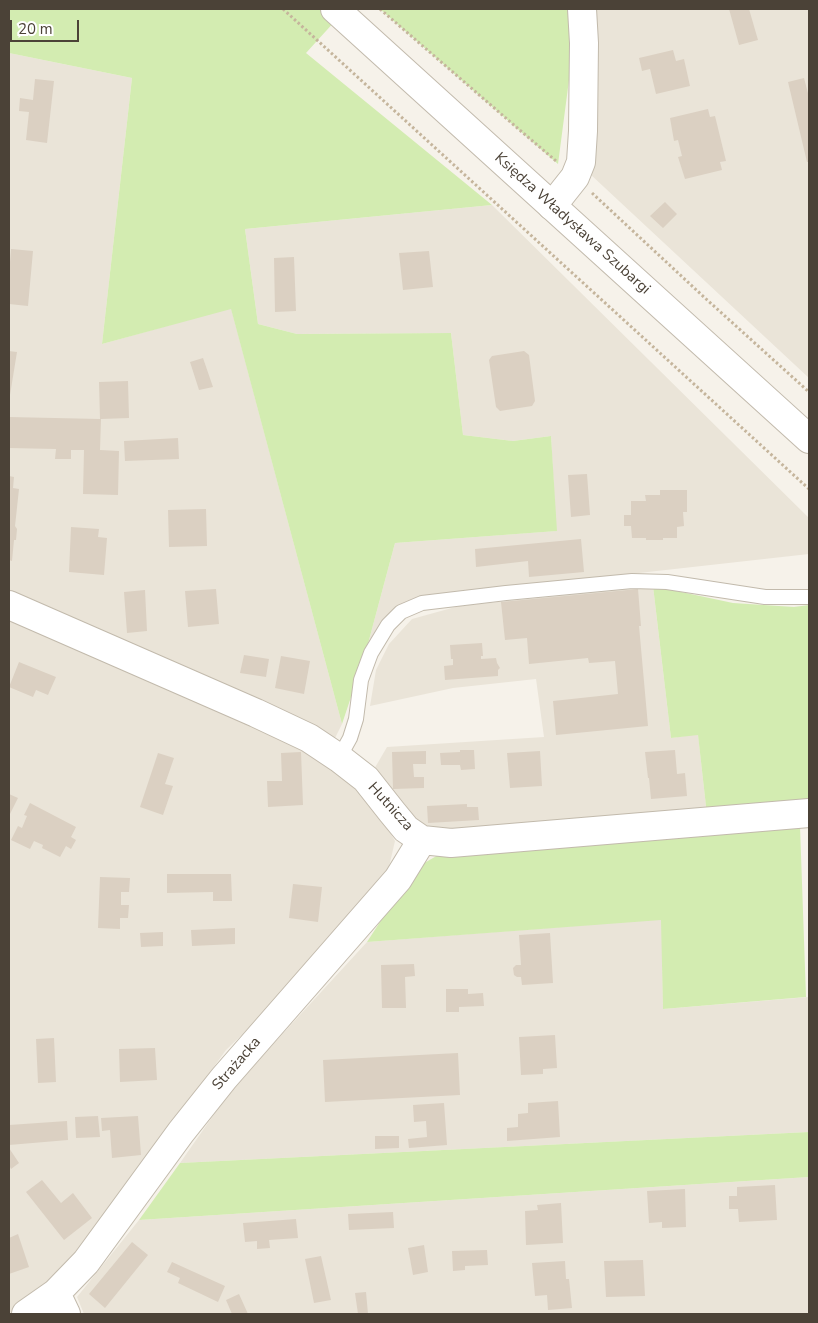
<!DOCTYPE html>
<html>
<head>
<meta charset="utf-8">
<style>
	body { margin:0 }
	#map { position:relative; width:818px; height:1323px; overflow:hidden; background:#f6f2ea; font-family:"Nunito Sans",sans-serif }
	canvas { display:block }
	.frame { position:absolute; inset:0; border:10px solid #4b4237; pointer-events:none }
	.scale { position:absolute; left:10px; top:20px; width:69px; height:22px; box-sizing:border-box; border:2px solid #4b4237; border-top:0; padding-left:6px; font-size:15px; line-height:18px; white-space:nowrap; color:#4b4237; -webkit-text-stroke:4px #fff; paint-order:stroke }
</style>
</head>
<body>
<div id="map">
<canvas width="818" height="1323"></canvas>
<div class="frame"></div>
<div class="scale">20 m</div>
</div>
<script>
const ctx = document.querySelector('canvas').getContext('2d');
ctx.lineJoin = 'round';
function fillPath(path, color) { ctx.fillStyle = color; ctx.fill(path, 'evenodd'); }
const shape = rows => new Path2D(rows.map(r => 'M' + r).join(''));
function strokePath(path, color, width, dash) { ctx.strokeStyle = color; ctx.lineWidth = width; ctx.lineCap = dash ? 'butt' : 'round'; ctx.setLineDash(dash || []); ctx.stroke(path); }
function drawText(font, color, halo, rows, align = 'center') {
  ctx.font = font + ' "Nunito Sans",sans-serif'; ctx.lineWidth = 4.5; ctx.setLineDash([]); ctx.textBaseline = 'middle'; ctx.strokeStyle = halo; ctx.fillStyle = color; for (const [text, x, y, turn = 0] of rows) {
    ctx.save(); ctx.translate(x, y); ctx.rotate((+turn || 0) * Math.PI / 180); ctx.textAlign = isNaN(turn) ? turn : align; if (halo) ctx.strokeText(text, 0, 0); ctx.fillText(text, 0, 0); ctx.restore();
  }
}
const residential = shape([
	[596,9,809,9,809,378,590,174,598,42],
	[9,53,132,78,102,344,231,308,342,724,334,740,9,592],
	[492,205,809,518,809,554,603,577,415,602,365,655,395,543,556,531,551,436,513,441,463,435,451,333,297,334,258,324,245,229],
	[653,586,671,738,698,734,707,815,422,832,373,771,387,747,544,737,536,679,453,688,370,706,376,670,389,644,412,619,459,606],
	[9,620,309,743,361,783,395,841,385,884,321,959,226,1050,52,1290,15,1314,9,1314],
	[662,919,663,1009,809,997,809,1132,180,1163,231,1090,367,942],
	[809,1177,809,1314,84,1314,77,1297,139,1220]
]);
const green = shape([
	[9,9,346,9,306,53,492,205,245,229,258,324,297,334,451,333,463,435,513,441,551,436,557,531,395,543,365,655,342,724,231,309,102,344,132,78,9,53],
	[380,9,571,9,572,57,558,164],
	[653,586,733,603,794,607,809,605,809,806,707,815,698,735,671,738],
	[800,826,806,997,663,1009,661,920,367,942,402,888,419,866,440,854],
	[809,1132,809,1177,139,1220,180,1163]
]);
const building = shape([
	[729,9,749,9,758,40,739,45],
	[673,50,676,61,684,59,690,86,656,94,650,69,642,71,639,58],
	[804,78,809,97,809,162,807,162,788,82],
	[35,79,54,81,47,143,26,140,29,112,19,111,20,98,33,100],
	[708,109,710,117,715,116,726,161,720,162,722,170,685,179,678,157,682,156,678,140,674,141,670,118],
	[665,202,677,214,663,228,650,216],
	[11,249,33,251,28,306,9,304,9,275],
	[429,251,433,287,403,290,399,253],
	[294,257,296,311,275,312,274,258],
	[9,351,17,352,10,395,9,395],
	[524,351,529,355,535,401,532,406,500,411,496,407,489,360,492,356],
	[203,358,213,387,199,390,190,362],
	[128,381,129,418,101,419,100,450,119,451,118,495,83,494,84,450,71,450,71,459,55,459,56,449,9,448,9,417,100,419,99,382],
	[178,438,179,459,125,461,124,441],
	[587,474,590,515,571,517,568,475],
	[9,476,14,477,13,488,19,489,15,526,17,529,16,540,14,540,12,561,9,560],
	[660,490,687,490,687,512,683,512,684,526,677,527,677,538,663,538,663,540,646,540,646,538,632,538,631,526,624,526,624,515,631,515,631,501,646,501,645,495,660,495],
	[206,509,207,546,169,547,168,510],
	[71,527,99,529,98,537,107,538,104,575,69,572],
	[581,539,584,572,529,577,528,561,476,567,475,549],
	[216,589,219,624,188,627,185,591],
	[638,589,641,626,639,626,648,726,556,735,553,701,618,694,615,661,589,663,588,658,529,664,527,638,505,640,501,602],
	[145,590,147,631,127,633,124,592],
	[482,643,483,656,481,656,481,659,496,658,497,663,500,668,498,670,498,676,445,680,444,666,453,665,453,659,451,659,450,645],
	[244,655,269,659,266,677,240,673],
	[281,656,310,661,304,694,275,688],
	[19,662,56,677,48,695,36,690,33,697,9,687],
	[460,750,474,750,475,769,461,770,460,765,441,765,440,753,460,752],
	[675,750,677,774,685,773,687,796,651,799,649,778,648,778,645,752],
	[426,751,426,764,413,764,414,777,424,777,424,788,393,789,392,752],
	[540,751,542,786,510,788,507,753],
	[301,752,303,805,268,807,267,781,282,781,281,753],
	[158,753,174,758,165,784,173,786,163,815,140,807],
	[9,794,18,798,10,814,9,814],
	[30,803,76,827,71,837,76,840,71,849,66,846,60,857,42,848,43,845,34,841,30,849,11,840,18,826,22,828,27,816,24,815],
	[467,804,467,807,478,807,479,820,428,823,427,806],
	[167,874,231,874,232,901,213,901,213,892,167,893],
	[100,877,130,878,129,892,121,892,121,905,129,905,128,918,120,918,120,929,98,928],
	[293,884,322,887,318,922,289,918],
	[235,928,235,944,192,946,191,930],
	[163,932,163,946,141,947,140,933],
	[550,933,553,983,522,985,521,977,517,977,514,975,513,968,516,965,521,965,519,935],
	[414,964,415,976,405,977,406,1008,382,1008,381,965],
	[446,989,468,989,468,994,483,993,484,1006,459,1007,459,1012,446,1012],
	[555,1035,557,1068,543,1069,543,1074,521,1075,519,1037],
	[54,1038,56,1082,38,1083,36,1039],
	[155,1048,157,1080,120,1082,119,1049],
	[458,1053,460,1095,325,1102,323,1060],
	[558,1101,560,1137,507,1141,507,1128,518,1127,518,1114,528,1113,528,1103],
	[444,1103,447,1145,409,1148,408,1139,427,1137,426,1121,414,1122,413,1105],
	[98,1116,100,1137,76,1138,75,1117],
	[138,1116,141,1155,112,1158,110,1130,102,1131,101,1118],
	[67,1121,68,1140,9,1145,9,1125],
	[375,1136,399,1136,399,1148,375,1149],
	[9,1148,19,1163,11,1169,9,1165],
	[42,1180,61,1203,73,1193,92,1218,64,1240,26,1192],
	[775,1185,777,1220,739,1222,738,1209,729,1209,729,1196,737,1196,737,1187],
	[685,1189,686,1227,662,1228,662,1222,649,1223,647,1191],
	[561,1203,563,1243,526,1245,525,1211,538,1210,537,1205],
	[393,1212,394,1228,349,1230,348,1214],
	[296,1219,298,1238,269,1240,270,1248,257,1249,257,1241,245,1242,243,1223],
	[18,1234,29,1267,9,1274,9,1238],
	[132,1242,148,1255,105,1308,89,1294],
	[424,1245,428,1272,413,1275,408,1248],
	[487,1250,488,1265,465,1266,465,1270,453,1271,452,1251],
	[321,1256,331,1300,314,1303,305,1259],
	[643,1260,645,1296,606,1297,604,1261],
	[565,1261,566,1279,569,1279,572,1308,548,1310,547,1295,535,1296,532,1263],
	[172,1262,225,1286,218,1302,178,1283,180,1278,167,1272],
	[366,1292,368,1314,358,1314,355,1293],
	[239,1294,248,1314,232,1314,226,1300]
]);
const path = shape([
	[283,9,809,489],
	[380,9,515,126,556,161],
	[592,193,705,298,809,392]
]);
const service = shape([
	[339,758,350,738,356,719,361,680,371,653,388,625,401,612,422,603,506,593,632,581,667,582,765,597,809,597]
]);
const minor = shape([
	[552,206,575,177,581,162,583,131,584,43,582,9],
	[9,605,256,713,309,738,339,758,366,779,392,812,406,829,422,840,451,843,809,813],
	[56,1293,86,1262,181,1132,224,1078,398,879,422,840],
	[26,1314,56,1293,66,1314]
]);
const tertiary = shape([
	[335,9,809,439]
]);
const streetNames = [
	["Księdza Władysława Szubargi",572,224,42],
	["Hutnicza",390,807,48],
	["Strażacka",237,1064,-49]
];
fillPath(residential, '#eae4d8');
fillPath(green, '#d3ecb1');
fillPath(building, '#dbd0c2');
strokePath(service, '#c2baac', 16);
strokePath(minor, '#c2baac', 30);
strokePath(tertiary, '#c2baac', 30);
strokePath(path, '#c5b59c', 3, [2.5, 2.5]);
strokePath(service, '#fff', 14);
strokePath(minor, '#fff', 28);
strokePath(tertiary, '#fff', 28);
drawText('15px', '#4b4237', '#fff', streetNames);
</script>
</body>
</html>
